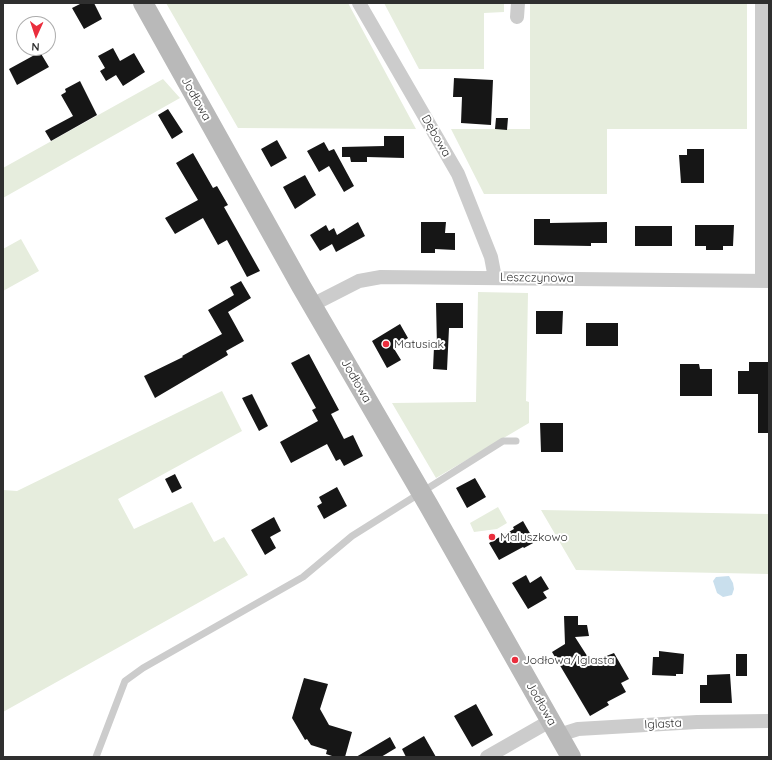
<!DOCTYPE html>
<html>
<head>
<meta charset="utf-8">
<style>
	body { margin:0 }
	#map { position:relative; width:772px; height:760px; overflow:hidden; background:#fff; font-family:Quicksand,sans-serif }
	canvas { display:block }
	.frame { position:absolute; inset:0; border:4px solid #2f2f2f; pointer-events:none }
	.north { position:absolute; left:16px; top:16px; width:40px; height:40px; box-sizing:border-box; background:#fff; border:1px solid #acacac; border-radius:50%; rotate:183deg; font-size:11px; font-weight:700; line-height:16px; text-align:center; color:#2f2f2f }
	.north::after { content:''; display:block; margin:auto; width:14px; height:18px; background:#ea2e3d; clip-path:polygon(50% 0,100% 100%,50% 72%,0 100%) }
</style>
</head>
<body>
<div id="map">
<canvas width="772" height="760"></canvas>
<div class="frame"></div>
<div class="north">N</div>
</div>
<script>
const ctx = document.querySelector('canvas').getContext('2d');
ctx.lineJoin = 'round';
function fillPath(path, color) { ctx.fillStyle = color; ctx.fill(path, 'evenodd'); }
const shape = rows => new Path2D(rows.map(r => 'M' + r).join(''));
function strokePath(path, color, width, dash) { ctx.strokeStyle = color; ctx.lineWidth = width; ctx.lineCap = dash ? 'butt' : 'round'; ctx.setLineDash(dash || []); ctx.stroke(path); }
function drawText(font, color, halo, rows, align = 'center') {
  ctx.font = font + ' Quicksand,sans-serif'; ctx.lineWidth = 4; ctx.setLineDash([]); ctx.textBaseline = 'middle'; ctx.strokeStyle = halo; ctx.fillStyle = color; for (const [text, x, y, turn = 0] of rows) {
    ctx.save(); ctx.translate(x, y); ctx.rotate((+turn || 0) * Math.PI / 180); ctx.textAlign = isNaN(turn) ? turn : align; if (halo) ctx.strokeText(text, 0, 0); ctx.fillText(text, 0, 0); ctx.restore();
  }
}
const green = shape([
	[166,3,348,3,416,129,238,128],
	[384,3,504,3,504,12,484,13,484,69,419,69],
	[530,3,747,3,747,129,607,129,607,194,484,194,451,129,530,129],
	[163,79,180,98,3,198,3,168],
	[21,239,39,271,3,291,3,249],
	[478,292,528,293,526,401,529,402,529,423,436,478,392,403,476,402],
	[222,391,242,431,118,499,134,529,192,502,214,542,224,537,248,575,3,712,3,490,17,491],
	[498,507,507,523,497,529,474,532,470,523],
	[541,510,769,514,769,574,576,570]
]);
const water = shape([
	[729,576,733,583,734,589,732,595,723,597,717,593,713,581,716,577]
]);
const building = shape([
	[82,3,94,3,102,19,84,29,72,8],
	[113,48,120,61,134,53,145,72,123,86,116,75,106,81,100,71,105,68,98,56],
	[40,52,49,67,17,85,9,69],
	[454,78,493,80,491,125,461,123,462,97,453,97],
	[80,81,97,115,51,141,45,131,73,116,61,95,66,92,65,89],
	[168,109,183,132,172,139,158,115],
	[496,118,508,118,507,130,495,129],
	[384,136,404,136,404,158,367,157,367,162,351,162,350,157,342,157,342,147,384,146],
	[277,140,287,158,271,167,261,149],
	[324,142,329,151,334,149,354,186,344,192,329,166,319,172,307,151],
	[687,149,704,149,704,183,681,183,679,155,687,155],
	[193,153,213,188,217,186,228,205,224,207,260,271,247,277,227,240,218,245,203,218,175,234,165,218,198,200,176,163],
	[305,175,316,195,295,209,283,187],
	[534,219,550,219,550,223,607,222,607,243,591,243,591,246,534,245],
	[358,222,365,236,336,252,332,244,320,251,310,235,326,225,329,231,334,228,337,235],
	[421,222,446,222,445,233,455,233,455,250,435,249,435,253,421,253],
	[695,225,734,225,733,246,723,246,723,250,706,250,706,246,695,246],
	[635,226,672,226,672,246,635,246],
	[241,281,251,298,228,312,244,341,226,351,228,355,155,398,144,376,183,357,182,356,222,334,208,310,234,295,230,287],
	[436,303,463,303,463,328,449,328,447,370,433,369,434,347,437,347],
	[536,311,563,311,562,334,536,334],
	[586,323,618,323,618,346,586,346],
	[400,324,408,338,393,347,401,360,387,368,372,341],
	[309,354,339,410,331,414,344,439,353,435,363,456,344,466,340,459,336,461,327,444,291,463,280,442,318,421,312,410,316,408,291,363],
	[749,362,769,362,769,433,758,433,758,394,738,394,738,371,749,371],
	[680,364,699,364,700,369,712,369,712,396,680,396],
	[252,394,268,426,259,431,242,398],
	[540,423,563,423,563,452,541,452],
	[175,474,182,488,172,493,165,479],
	[475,478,486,497,467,508,456,488],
	[337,487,347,506,324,519,317,506,322,503,319,497],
	[274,517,281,531,270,537,276,548,265,555,251,530],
	[523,521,535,542,524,548,523,547,499,560,489,543,514,529,513,527],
	[526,575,530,583,541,576,549,589,543,592,547,598,528,609,512,583],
	[564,616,578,616,578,625,587,625,589,636,575,637,591,662,614,653,629,679,621,683,626,692,607,702,609,705,590,716,552,652,565,644],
	[659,651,684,654,683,674,676,674,676,676,652,675,653,657,659,657],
	[736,654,747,654,747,676,736,676],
	[730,674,732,703,700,703,700,685,707,685,707,675],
	[304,678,328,684,320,709,329,725,352,732,345,757,335,757,326,754,327,750,311,745,307,739,305,740,292,718],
	[476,704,493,735,472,747,454,716],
	[424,736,436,757,406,757,402,749],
	[390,737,396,748,381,757,356,757]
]);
const lane = shape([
	[96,757,125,681,143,668,303,577,352,536,503,441,516,441]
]);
const street = shape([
	[359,3,458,174,491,257,495,278],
	[762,3,762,281],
	[517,17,518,3],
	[312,305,359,281,381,277,769,281],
	[559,735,578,729,697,722,769,721],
	[487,757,550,721]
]);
const secondary = shape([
	[143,3,301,286,429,506,571,757]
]);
const markers = [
	[386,344,4,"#ea2e3d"],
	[492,537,4,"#ea2e3d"],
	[515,660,4,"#ea2e3d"]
];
const streetNames = [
	["Jodłowa",196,99,61],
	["Dębowa",436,136,60],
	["Leszczynowa",537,278,1],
	["Jodłowa",356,381,60],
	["Jodłowa",541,704,60],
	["Iglasta",663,724,-3]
];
const poiNames = [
	["Matusiak",394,344],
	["Maluszkowo",500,537],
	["Jodłowa/Iglasta",523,660]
];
fillPath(green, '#e6eddd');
fillPath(water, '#c9dfed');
fillPath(building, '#161616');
strokePath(lane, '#ccc', 7);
strokePath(street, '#ccc', 14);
strokePath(secondary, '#b9b9b9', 20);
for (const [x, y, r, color] of markers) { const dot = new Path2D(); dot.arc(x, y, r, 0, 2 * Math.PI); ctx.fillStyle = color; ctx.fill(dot); strokePath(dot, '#fff', 1.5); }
drawText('12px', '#2f2f2f', '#fff', streetNames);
drawText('12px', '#2f2f2f', '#fff', poiNames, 'left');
</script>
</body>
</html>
